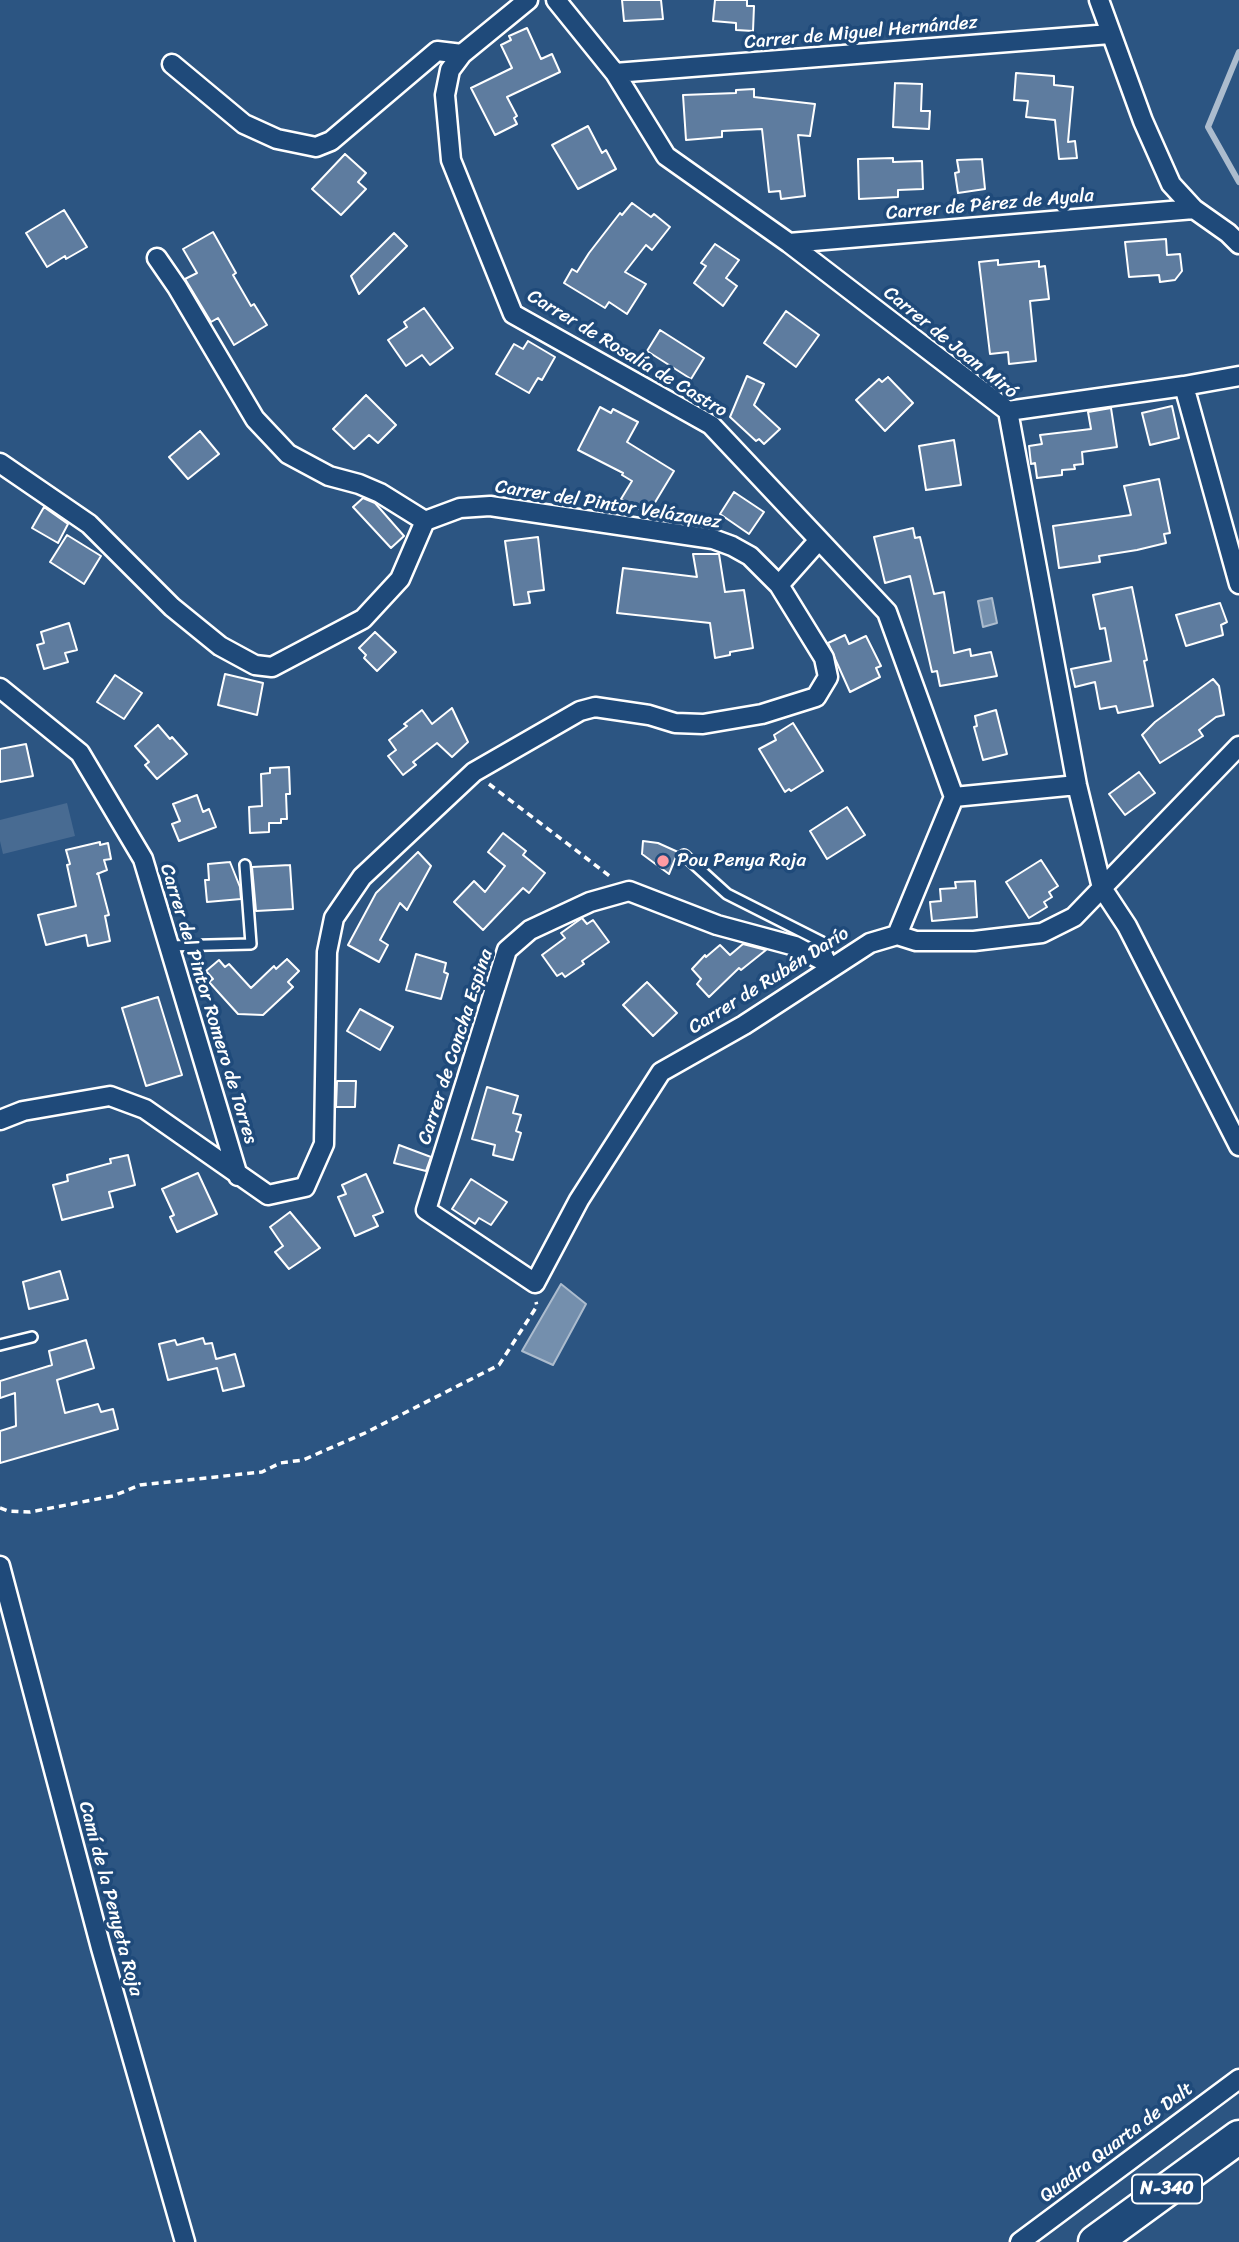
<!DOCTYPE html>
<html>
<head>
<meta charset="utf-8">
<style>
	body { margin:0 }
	canvas { display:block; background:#2c5582 }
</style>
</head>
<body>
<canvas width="1239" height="2242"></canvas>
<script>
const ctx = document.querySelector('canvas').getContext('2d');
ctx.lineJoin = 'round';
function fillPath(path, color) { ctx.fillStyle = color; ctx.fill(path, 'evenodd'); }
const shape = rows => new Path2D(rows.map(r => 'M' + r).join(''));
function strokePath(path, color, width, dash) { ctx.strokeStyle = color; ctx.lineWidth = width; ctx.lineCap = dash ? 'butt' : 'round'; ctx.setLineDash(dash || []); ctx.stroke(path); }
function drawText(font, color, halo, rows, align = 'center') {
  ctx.font = font + ' Sriracha,sans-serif'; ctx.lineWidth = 7; ctx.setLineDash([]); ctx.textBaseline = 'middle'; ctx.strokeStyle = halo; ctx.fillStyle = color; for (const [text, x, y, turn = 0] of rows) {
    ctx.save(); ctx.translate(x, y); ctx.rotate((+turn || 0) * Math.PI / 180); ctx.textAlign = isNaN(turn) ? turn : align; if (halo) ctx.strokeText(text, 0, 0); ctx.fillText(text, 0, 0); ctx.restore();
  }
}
const green = shape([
	[67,803,75,836,3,854,0,841,0,820]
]);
const water = shape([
	[992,598,997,623,983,627,978,601,992,598],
	[561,1284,586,1304,553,1365,522,1351,561,1284]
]);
const stream = shape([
	[1239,52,1208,127,1239,182]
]);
const building = shape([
	[622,0,661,0,663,19,624,21,622,0],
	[715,0,747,0,747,6,754,6,753,31,736,30,736,23,713,21,715,0],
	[527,28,541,59,552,54,560,72,507,97,517,116,514,118,517,124,495,135,471,88,512,68,501,45,511,40,509,36,527,28],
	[1016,73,1054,76,1054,85,1073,87,1068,142,1075,141,1077,158,1059,159,1055,120,1026,117,1028,101,1014,100,1016,73],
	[895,83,922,84,921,111,930,111,929,129,893,127,895,83],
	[754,89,754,97,815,104,810,136,798,135,805,196,781,199,780,191,769,192,762,129,722,131,722,137,686,140,683,95,736,93,736,90,754,89],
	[588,126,602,153,606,150,616,169,578,189,552,145,588,126],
	[345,154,366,173,358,182,366,189,341,215,312,189,345,154],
	[893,158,893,162,922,161,923,189,898,190,898,197,859,199,858,159,893,158],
	[982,159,985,189,958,193,955,173,959,172,957,160,982,159],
	[632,203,651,217,654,214,670,227,652,250,646,245,625,272,646,284,627,314,609,302,605,308,564,283,572,269,577,272,589,253,620,213,622,215,632,203],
	[64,210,87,247,66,259,65,256,47,267,26,233,64,210],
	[213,232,236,273,233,275,251,306,254,304,267,325,234,345,218,318,211,322,185,279,197,273,183,249,213,232],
	[394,233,407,246,359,294,351,276,394,233],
	[1166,239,1167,255,1180,254,1182,271,1175,280,1160,282,1159,275,1129,277,1125,242,1166,239],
	[715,244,739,260,726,278,737,286,723,306,694,283,706,266,701,263,715,244],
	[998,260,998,265,1039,261,1039,267,1045,266,1049,299,1030,301,1036,361,1009,364,1008,352,990,354,979,262,998,260],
	[424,308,453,348,430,365,422,355,406,366,388,340,407,327,404,322,424,308],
	[786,311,819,335,796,367,764,343,786,311],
	[660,330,704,358,691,379,647,351,660,330],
	[528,341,555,357,542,380,538,378,529,393,496,374,514,344,523,349,528,341],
	[747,376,764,384,754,405,780,429,764,444,759,439,756,441,730,417,747,376],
	[888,377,913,403,885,431,856,400,879,379,882,382,888,377],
	[366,395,396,425,378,443,369,435,354,449,333,429,366,395],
	[1172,406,1179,438,1150,445,1142,413,1172,406],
	[600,407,611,413,613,409,638,422,627,442,674,471,648,514,621,499,632,481,622,475,623,473,578,450,600,407],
	[1111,408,1117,447,1082,452,1083,464,1074,465,1075,469,1062,470,1062,475,1037,478,1035,463,1031,464,1029,446,1042,444,1040,435,1091,429,1088,412,1111,408],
	[200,431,219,454,188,479,169,457,200,431],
	[954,440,961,485,926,490,919,446,954,440],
	[1159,479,1170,533,1164,534,1166,543,1137,550,1099,556,1100,562,1059,568,1053,526,1131,515,1124,486,1159,479],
	[734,492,764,512,749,534,720,514,734,492],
	[363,498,375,503,404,536,391,548,353,507,363,498],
	[44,507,68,524,58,543,32,528,44,507],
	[913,528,915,538,920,537,934,594,944,592,954,653,970,649,971,656,991,652,997,676,940,686,937,671,932,672,910,576,885,583,874,537,913,528],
	[67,535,101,556,84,584,50,562,67,535],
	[538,537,544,590,528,592,530,603,514,605,505,541,538,537],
	[693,554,719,554,725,592,744,590,753,648,730,652,730,655,715,658,710,623,617,613,623,568,697,577,693,554],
	[1132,587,1147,660,1144,661,1153,706,1118,713,1116,706,1100,709,1095,682,1075,687,1071,669,1111,661,1105,628,1100,629,1093,595,1132,587],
	[1220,603,1227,622,1221,625,1223,635,1186,646,1176,615,1220,603],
	[69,623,77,650,65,653,68,662,44,669,37,645,44,643,41,632,69,623],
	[375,632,396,652,377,671,364,658,366,655,359,648,375,632],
	[845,635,849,644,866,636,881,666,876,668,880,677,850,692,828,643,845,635],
	[225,674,263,683,257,715,218,705,225,674],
	[115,675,142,693,124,719,97,702,115,675],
	[1213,679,1219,686,1224,715,1216,717,1199,730,1203,736,1160,763,1142,735,1155,722,1213,679],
	[452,708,468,742,452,757,437,743,413,762,416,765,403,775,388,756,396,750,389,740,407,726,404,724,422,710,432,724,452,708],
	[996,710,1007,754,983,760,974,727,977,726,975,716,996,710],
	[793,723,823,771,791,791,789,789,785,792,759,749,776,740,774,735,793,723],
	[158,725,170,739,172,737,187,754,157,779,145,765,149,762,135,746,158,725],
	[26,744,33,776,0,782,0,749,26,744],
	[289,767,290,794,286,794,287,819,281,819,281,823,269,823,269,832,250,833,249,807,262,806,261,774,270,773,270,768,289,767],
	[1139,772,1155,793,1125,815,1109,794,1139,772],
	[197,795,203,812,209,809,216,827,179,841,172,824,180,821,173,804,197,795],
	[847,807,865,835,827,859,810,831,847,807],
	[503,833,526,851,523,855,545,873,529,893,523,888,483,930,454,902,474,881,485,892,505,866,488,852,503,833],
	[643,841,658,843,678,852,669,874,642,854,643,841],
	[100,842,100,845,108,843,111,859,104,860,107,870,97,874,98,873,109,915,105,916,110,941,88,946,86,935,46,945,38,915,76,906,67,865,70,864,66,850,100,842],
	[418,852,431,866,407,910,400,903,380,940,388,945,379,962,348,945,376,893,418,852],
	[1041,860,1058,886,1049,892,1052,897,1044,902,1047,907,1029,918,1006,882,1041,860],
	[230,862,240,887,241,899,207,902,205,880,209,880,208,864,230,862],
	[290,865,293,909,256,911,252,867,290,865],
	[975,881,977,917,932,921,930,902,941,901,940,889,956,888,955,882,975,881],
	[582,918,587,924,593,920,609,942,582,961,584,964,565,977,562,973,557,976,542,955,565,938,561,933,582,918],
	[743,944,766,950,741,970,739,968,709,997,697,984,701,979,692,969,705,955,706,957,720,945,730,955,743,944],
	[416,954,446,963,444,972,448,974,441,999,406,990,416,954],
	[287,959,299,971,288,982,293,987,263,1015,238,1014,209,982,213,979,206,971,219,960,225,967,229,964,251,988,274,966,276,969,287,959],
	[647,982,677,1013,653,1036,623,1005,647,982],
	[158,997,182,1075,146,1086,122,1008,158,997],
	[360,1009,393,1027,380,1050,347,1031,360,1009],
	[337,1081,356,1081,355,1107,336,1107,337,1081],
	[487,1087,518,1096,513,1113,521,1115,516,1131,521,1133,513,1160,493,1155,495,1145,472,1139,487,1087],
	[399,1145,431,1157,426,1171,394,1163,399,1145],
	[128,1155,135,1185,109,1192,113,1207,62,1220,53,1185,68,1181,67,1175,111,1163,110,1159,128,1155],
	[198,1173,217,1214,177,1232,170,1217,174,1215,162,1189,198,1173],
	[366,1174,383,1212,373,1216,378,1226,355,1236,338,1197,346,1194,342,1185,366,1174],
	[471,1179,507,1202,491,1225,479,1218,475,1224,452,1209,471,1179],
	[290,1212,320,1248,289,1269,275,1252,283,1246,270,1227,290,1212],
	[60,1271,68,1299,29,1309,23,1282,60,1271],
	[203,1338,205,1344,212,1343,216,1359,235,1354,244,1386,223,1391,217,1368,168,1380,159,1344,175,1340,177,1345,203,1338],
	[86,1340,94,1368,57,1380,65,1413,98,1404,101,1412,113,1409,118,1429,0,1463,0,1431,16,1426,15,1393,0,1398,0,1381,52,1365,49,1351,86,1340]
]);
const path = shape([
	[489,784,611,877],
	[0,1508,8,1511,30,1512,113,1496,140,1485,262,1472,280,1463,303,1460,365,1433,499,1365,537,1306,536,1302]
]);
const lane = shape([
	[684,855,727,894,822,942,831,962],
	[168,946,251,944,245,865],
	[0,1345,32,1337]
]);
const street = shape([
	[556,0,615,73,666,156,789,243,1008,411,1077,785,1102,888,1127,926,1239,1146],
	[1099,0,1143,121,1171,184,1194,209,1228,233,1239,244],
	[462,54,528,0],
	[172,64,244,124,277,139,316,147,331,141,437,51,462,54,450,70,445,95,451,160,513,314,711,425,887,612,954,797,897,935],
	[615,73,1110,34],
	[789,243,1194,209],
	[1184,386,1239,584],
	[1008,411,1184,386,1239,376],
	[0,463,89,524,172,607,220,646,255,665,272,667,363,619,400,579,425,521],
	[779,585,819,540],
	[0,688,80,753,143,859,238,1176],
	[954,797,1077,785],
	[833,966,795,946,717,925,629,891,590,902,530,930,507,950,426,1210,535,1283,579,1200,661,1072,744,1025,870,943,897,935,916,941,974,941,1042,933,1074,917,1239,746],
	[0,1120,23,1111,110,1096,145,1109,268,1195,305,1187,324,1144,327,952,334,918,362,877,474,772,580,711,595,707,649,715,675,723,703,724,762,714,816,697,828,677,824,658,779,585,750,556,732,546,713,539,490,506,460,508,425,521,380,493,359,484,329,476,288,454,255,419,177,287,157,258],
	[0,1566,101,1948,185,2242],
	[1020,2242,1239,2079]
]);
const highway = shape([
	[1095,2242,1239,2137]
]);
const markers = [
	[663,861,7,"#ff9aa2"]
];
const shields = [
	[1167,2189,70]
];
const shieldNames = [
	["N-340",1167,2189]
];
const streetNames = [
	["Carrer de Miguel Hernández",861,33,-5],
	["Carrer de Pérez de Ayala",990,205,-5],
	["Carrer de Joan Miró",950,343,39],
	["Carrer de Rosalía de Castro",627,354,31],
	["Carrer del Pintor Velázquez",608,505,9],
	["Carrer de Rubén Darío",769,981,-32],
	["Carrer del Pintor Romero de Torres",208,1004,73],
	["Carrer de Concha Espina",456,1047,-72],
	["Camí de la Penyeta Roja",110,1899,75],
	["Quadra Quarta de Dalt",1117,2143,-37]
];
const poiNames = [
	["Pou Penya Roja",677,861]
];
fillPath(green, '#486b92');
fillPath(water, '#748fad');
strokePath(water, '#acbcce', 2);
strokePath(stream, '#acbcce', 6);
fillPath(building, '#5e7c9f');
strokePath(building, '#fff', 2);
strokePath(lane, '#fff', 14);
strokePath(street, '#fff', 23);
strokePath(highway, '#fff', 37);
strokePath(path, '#fff', 3.5, [7, 5]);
strokePath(lane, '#1f4a7a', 9);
strokePath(street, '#1f4a7a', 18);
strokePath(highway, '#1f4a7a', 32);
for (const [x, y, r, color] of markers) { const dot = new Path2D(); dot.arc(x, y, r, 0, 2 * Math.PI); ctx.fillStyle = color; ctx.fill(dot); strokePath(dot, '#1f4a7a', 2.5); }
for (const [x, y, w] of shields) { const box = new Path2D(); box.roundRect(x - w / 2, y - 14.5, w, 29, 5); ctx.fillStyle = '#1f4a7a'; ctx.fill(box); strokePath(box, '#fff', 2); }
drawText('bold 18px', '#fff', null, shieldNames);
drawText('19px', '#fff', '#1f4a7a', streetNames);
drawText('19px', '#fff', '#1f4a7a', poiNames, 'left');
</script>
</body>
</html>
